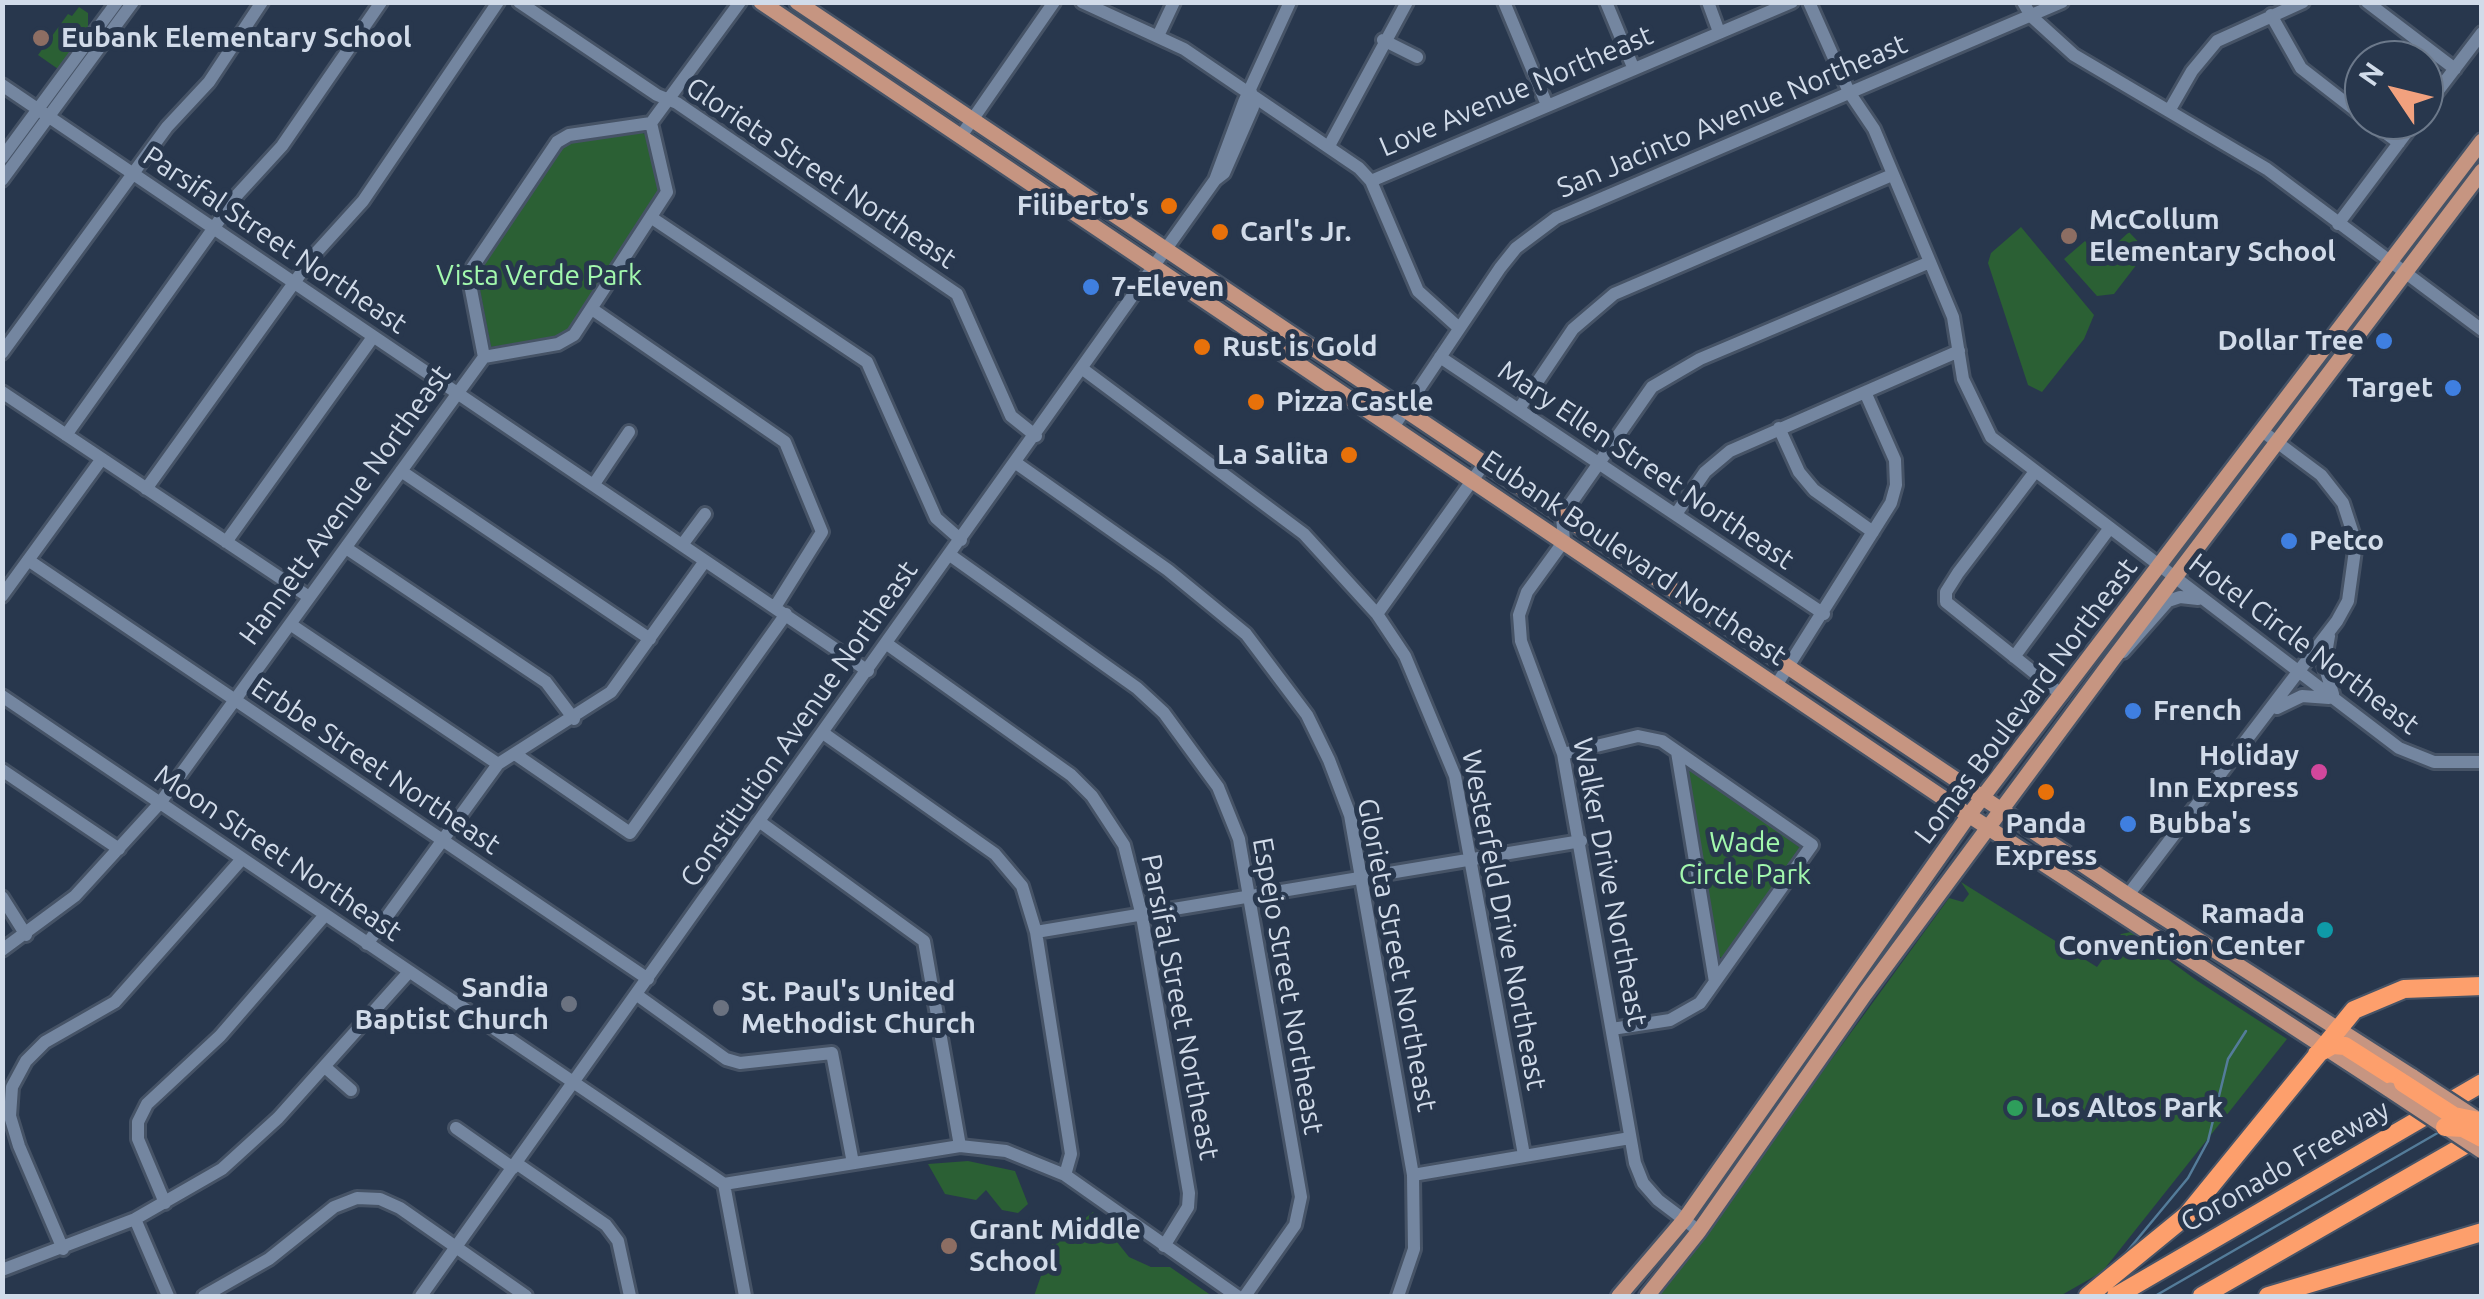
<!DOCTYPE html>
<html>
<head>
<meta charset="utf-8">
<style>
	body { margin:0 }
	#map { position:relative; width:2484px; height:1299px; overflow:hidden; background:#28374d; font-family:Ubuntu,sans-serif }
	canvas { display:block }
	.frame { position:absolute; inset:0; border:5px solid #d1dbe9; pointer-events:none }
	.north { position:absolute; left:2344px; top:40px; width:100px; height:100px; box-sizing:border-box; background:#28374d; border:2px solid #6c798b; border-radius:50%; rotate:305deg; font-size:28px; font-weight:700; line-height:40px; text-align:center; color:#d1dbe9 }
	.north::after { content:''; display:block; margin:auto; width:35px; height:45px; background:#f2a17e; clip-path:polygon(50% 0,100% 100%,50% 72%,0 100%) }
</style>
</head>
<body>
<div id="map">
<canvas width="2484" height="1299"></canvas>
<div class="frame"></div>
<div class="north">N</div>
</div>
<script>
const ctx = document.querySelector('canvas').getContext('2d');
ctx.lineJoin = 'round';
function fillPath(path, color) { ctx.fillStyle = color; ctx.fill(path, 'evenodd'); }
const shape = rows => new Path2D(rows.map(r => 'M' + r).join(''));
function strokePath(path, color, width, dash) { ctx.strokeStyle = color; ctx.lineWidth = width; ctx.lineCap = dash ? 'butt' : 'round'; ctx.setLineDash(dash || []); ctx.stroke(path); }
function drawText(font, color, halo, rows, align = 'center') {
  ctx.font = font + ' Ubuntu,sans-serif'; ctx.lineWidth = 10; ctx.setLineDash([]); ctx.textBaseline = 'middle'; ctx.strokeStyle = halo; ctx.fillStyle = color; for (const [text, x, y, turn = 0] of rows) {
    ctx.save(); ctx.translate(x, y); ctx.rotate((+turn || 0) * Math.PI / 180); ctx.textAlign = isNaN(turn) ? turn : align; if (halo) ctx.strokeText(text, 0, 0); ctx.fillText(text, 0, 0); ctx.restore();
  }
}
const green = shape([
	[79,7,88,13,88,27,58,69,38,55,68,14,72,16],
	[639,131,650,137,661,191,570,328,556,337,491,347,476,270,560,147,569,141],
	[2021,227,2094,315,2084,339,2042,392,2028,385,1988,263,1991,253],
	[2129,232,2147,251,2114,294,2097,296,2064,259,2085,241,2101,258],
	[1692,769,1802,849,1722,958,1717,956,1686,774],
	[1961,882,2097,967,2121,934,2131,932,2196,980,2287,1039,2102,1272,2060,1296,1659,1296,1949,898,1963,902,1969,894],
	[968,1161,1015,1171,1028,1204,1018,1213,1002,1210,986,1190,976,1200,945,1194,928,1164],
	[1093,1212,1129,1257,1151,1267,1170,1267,1212,1296,1034,1296,1052,1244]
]);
const stream = shape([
	[2125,1254,2188,1178,2208,1141,2228,1059,2246,1031],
	[2155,1296,2441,1131]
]);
const minor = shape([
	[519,2,657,95,677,103,957,294,1011,416,1036,436],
	[1082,2,1184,49,1359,168,1371,181,1418,291,1459,328],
	[1504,2,1547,105],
	[1606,2,1633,67],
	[1708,2,1719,32],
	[1809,2,1849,92,1874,129,1930,262,1953,317,1963,379,1991,437,2399,748,2434,762,2482,762],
	[2023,2,2031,16,2074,55,2267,169,2482,330],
	[2367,2,2455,69],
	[2271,15,2301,68,2364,117],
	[1158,36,1174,2],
	[1383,40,1417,57],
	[2,85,868,671],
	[2424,109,2482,33],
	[2169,111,2192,71,2217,41,2303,2],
	[2368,120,2399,143],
	[961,136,1054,2],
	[1329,146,1407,2],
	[2,158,117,2],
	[2,180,133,2],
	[1215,180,1244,102,1290,2],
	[1371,181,1792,2],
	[652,218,867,362,936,518,961,540],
	[2338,224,2416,120],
	[592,309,785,442,822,532,775,607],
	[2,353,167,127,209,82,262,2],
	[484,357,468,274,557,142,569,135,651,123],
	[1440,357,1824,614],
	[1084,370,1304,534,1377,614,1405,656,1455,776,1524,1155],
	[2,392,309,597],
	[1519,409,1573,329,1614,294,1892,175],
	[1394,426,1500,268,1516,248,1556,218,2062,2],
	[1779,428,1799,472,1814,490,1873,532],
	[66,435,238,194,282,146,381,2],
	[1016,463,1168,570,1246,634,1307,715,1329,760,1350,815,1413,1175,1414,1249,1398,1296],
	[401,471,650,639],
	[2034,473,1958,573,1946,592,1946,602,2062,695],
	[594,484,629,432],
	[146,489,314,255,363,201,498,2],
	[1676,514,1705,472,1730,451,1959,351],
	[226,542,373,337],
	[682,545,705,514],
	[346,548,546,682,574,719],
	[950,555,1137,688,1164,713,1218,787,1239,839,1301,1197,1295,1225,1245,1296],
	[28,560,648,979],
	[2,596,101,460],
	[1377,614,1484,464],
	[290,624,498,764],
	[2329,636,2324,665,2333,694],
	[887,644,1071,775,1092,796,1124,845,1142,916,1189,1193,1188,1207,1164,1246],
	[2123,652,2168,601,2180,597,2198,599],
	[2014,657,2109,529],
	[1777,684,1891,503,1896,485,1895,460,1865,392],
	[2,696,724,1184],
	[2277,708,2302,696,2329,698],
	[823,733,995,854,1022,886,1036,932,1071,1154,1065,1175],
	[1677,752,1715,982],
	[515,754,630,833,786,614],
	[1563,754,1638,736,1662,741,1812,845,1700,1003,1670,1020,1612,1029],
	[2,770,119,849],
	[760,822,924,941,960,1146],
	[2128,895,2337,621,2348,601,2356,543,2343,503,2321,475,2262,431],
	[2,897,26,935],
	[1036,932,1581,841],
	[367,944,498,764,611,692,705,561],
	[2,950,75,896,160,803,484,357,558,344,574,335,667,192,651,123,740,2],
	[637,995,726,1059,740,1063,832,1053,853,1163],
	[325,1067,351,1090],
	[456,1128,513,1168],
	[516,1163,606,1225,618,1241,630,1296],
	[1413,1175,1630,1138],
	[724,1184,960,1146,1006,1151,1065,1175,1237,1296],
	[724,1184,745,1296],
	[165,1203,138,1139,138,1122,147,1104,220,1036,325,915],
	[135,1219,168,1296],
	[1699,1231,1658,1200,1643,1183,1635,1163,1563,754,1521,641,1519,615,1527,592,1564,541,1562,516,1652,387,1700,359,1930,262],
	[63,1249,19,1146,10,1116,12,1087,26,1061,45,1042,115,1002,242,859],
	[2,1270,135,1219,222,1169,278,1118,408,973],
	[204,1296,269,1259,334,1207,357,1198,380,1199,400,1208,526,1296],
	[421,1296,1215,180,1224,173,1253,107,1251,92]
]);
const major = shape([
	[761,2,1961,810,2390,1090],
	[797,2,2128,895,2413,1077],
	[1619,1296,1684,1220,1969,815,2482,141],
	[1647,1296,1699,1231,1865,994,2113,659,2482,171]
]);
const highway = shape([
	[2317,1054,2333,1045,2345,1046,2403,1083],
	[2088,1296,2187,1215,2354,1010,2404,989,2482,986],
	[2116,1296,2482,1083],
	[2202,1296,2479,1137],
	[2268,1296,2482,1232]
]);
const majorBridge = shape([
	[2413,1077,2474,1117],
	[2390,1090,2482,1151]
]);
const highwayBridge = shape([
	[2403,1083,2454,1116,2479,1121],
	[2445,1127,2463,1128,2482,1138]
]);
const markers = [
	[41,38,10,"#8d6e63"],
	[1169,206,10,"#e8710a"],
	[1220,232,10,"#e8710a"],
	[2069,236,10,"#8d6e63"],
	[1091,287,10,"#3f7fe0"],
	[2384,341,10,"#3f7fe0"],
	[1202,347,10,"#e8710a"],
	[2453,388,10,"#3f7fe0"],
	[1256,402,10,"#e8710a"],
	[1349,455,10,"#e8710a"],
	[2289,541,10,"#3f7fe0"],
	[2133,711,10,"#3f7fe0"],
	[2319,772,10,"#d1479c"],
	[2046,792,10,"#e8710a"],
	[2128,824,10,"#3f7fe0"],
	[2325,930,10,"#0f9aa8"],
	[569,1004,10,"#6b7280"],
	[721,1008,10,"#6b7280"],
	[2015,1108,10,"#2e9e5b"],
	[949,1246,10,"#8d6e63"]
];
const poiNames = [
	["Eubank Elementary School",61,38],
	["Filiberto's",1149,206,"right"],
	["McCollum",2089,220],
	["Elementary School",2089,252],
	["Carl's Jr.",1240,232],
	["7-Eleven",1111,287],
	["Dollar Tree",2364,341,"right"],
	["Rust is Gold",1222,347],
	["Target",2433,388,"right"],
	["Pizza Castle",1276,402],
	["La Salita",1329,455,"right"],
	["Petco",2309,541],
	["French",2153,711],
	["Holiday",2299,756,"right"],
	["Inn Express",2299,788,"right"],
	["Panda",2046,824,"center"],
	["Express",2046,856,"center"],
	["Bubba's",2148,824],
	["Ramada",2305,914,"right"],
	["Convention Center",2305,946,"right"],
	["Sandia",549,988,"right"],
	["Baptist Church",549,1020,"right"],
	["St. Paul's United",741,992],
	["Methodist Church",741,1024],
	["Los Altos Park",2035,1108],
	["Grant Middle",969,1230],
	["School",969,1262]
];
const streetNames = [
	["Love Avenue Northeast",1516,91,-23],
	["San Jacinto Avenue Northeast",1732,116,-23],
	["Glorieta Street Northeast",821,173,34],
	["Parsifal Street Northeast",275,240,34],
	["Mary Ellen Street Northeast",1646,465,34],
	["Hannett Avenue Northeast",345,505,-54],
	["Eubank Boulevard Northeast",1634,558,34],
	["Hotel Circle Northeast",2304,644,37],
	["Lomas Boulevard Northeast",2026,701,-53],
	["Constitution Avenue Northeast",799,724,-55],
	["Erbbe Street Northeast",376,766,34],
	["Moon Street Northeast",278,853,34],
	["Walker Drive Northeast",1610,882,79],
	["Westerfeld Drive Northeast",1504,920,79],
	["Glorieta Street Northeast",1397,955,79],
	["Espejo Street Northeast",1288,986,80],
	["Parsifal Street Northeast",1180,1007,79],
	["Coronado Freeway",2285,1166,-30]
];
const parkNames = [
	["Vista Verde Park",539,276],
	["Wade",1745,843],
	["Circle Park",1745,875]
];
fillPath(green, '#2b6034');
strokePath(stream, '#547c9a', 2.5);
strokePath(minor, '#465366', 18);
strokePath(major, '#465366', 20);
strokePath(highway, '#465366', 22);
strokePath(minor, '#7486a0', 12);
strokePath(major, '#c69581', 15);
strokePath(highway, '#fd9f6c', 18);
strokePath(majorBridge, '#465366', 20, []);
strokePath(highwayBridge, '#465366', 22, []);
strokePath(majorBridge, '#c69581', 15);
strokePath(highwayBridge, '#fd9f6c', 18);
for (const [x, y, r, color] of markers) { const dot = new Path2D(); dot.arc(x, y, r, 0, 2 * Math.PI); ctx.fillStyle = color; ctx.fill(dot); strokePath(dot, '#28374d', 4); }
drawText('bold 28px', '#d1dbe9', '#28374d', poiNames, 'left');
drawText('28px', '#d1dbe9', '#28374d', streetNames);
drawText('28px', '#a2f8ad', '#28374d', parkNames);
</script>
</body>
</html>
